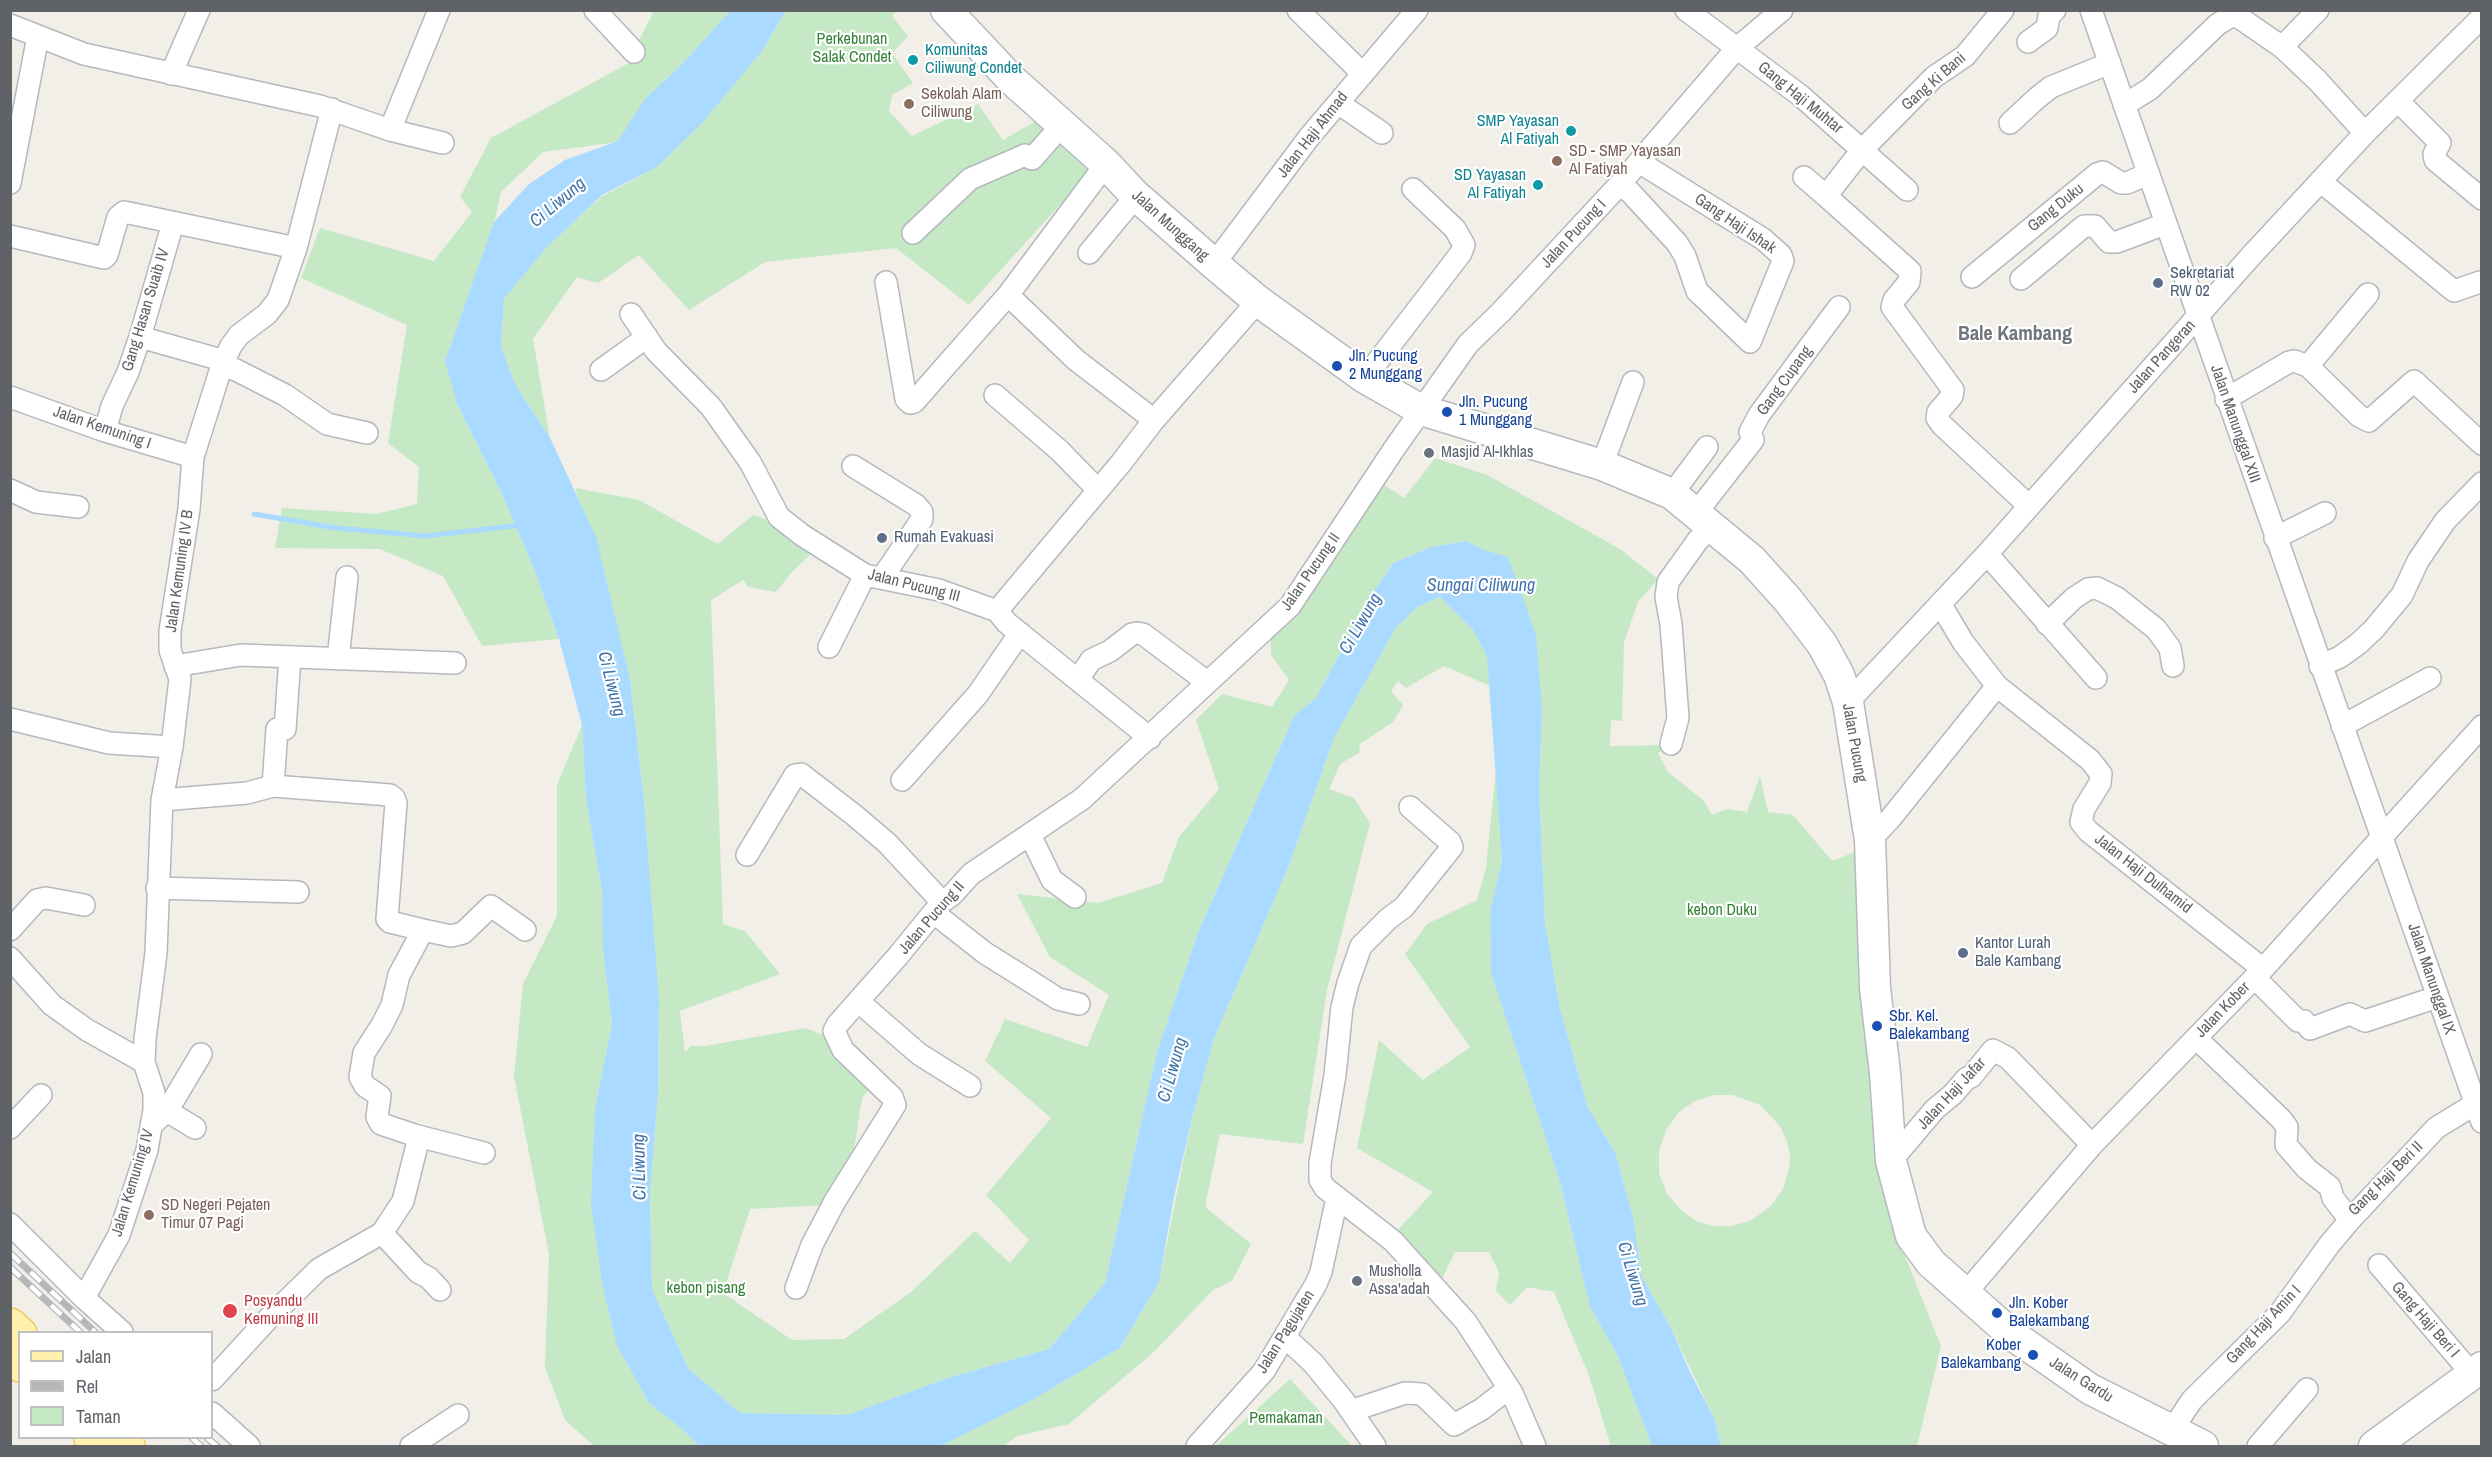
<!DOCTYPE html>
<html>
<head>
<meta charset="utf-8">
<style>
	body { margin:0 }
	#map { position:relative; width:2492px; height:1457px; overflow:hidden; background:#f1efe8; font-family:"Archivo Narrow",sans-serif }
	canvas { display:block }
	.frame { position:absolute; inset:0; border:12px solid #5f6368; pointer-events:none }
	.legend { position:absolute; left:18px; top:1331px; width:195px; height:108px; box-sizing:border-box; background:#fff; border:2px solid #bfc1c3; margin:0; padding:8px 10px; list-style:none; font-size:18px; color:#5f6368 }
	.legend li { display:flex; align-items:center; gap:12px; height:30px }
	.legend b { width:30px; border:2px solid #bfc1c3 }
</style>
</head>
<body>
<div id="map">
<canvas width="2492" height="1457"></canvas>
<div class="frame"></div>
<ul class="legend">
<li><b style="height:8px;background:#fff2af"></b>Jalan</li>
<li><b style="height:8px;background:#b6b7b8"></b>Rel</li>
<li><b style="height:16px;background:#c5e8c5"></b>Taman</li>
</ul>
</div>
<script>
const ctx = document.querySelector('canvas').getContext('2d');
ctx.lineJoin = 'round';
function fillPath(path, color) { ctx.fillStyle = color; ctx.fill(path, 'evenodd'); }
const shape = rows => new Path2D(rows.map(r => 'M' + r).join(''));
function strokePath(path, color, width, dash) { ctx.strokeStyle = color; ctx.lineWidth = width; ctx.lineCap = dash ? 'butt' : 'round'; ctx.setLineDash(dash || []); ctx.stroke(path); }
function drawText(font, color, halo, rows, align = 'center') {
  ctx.font = font + ' "Archivo Narrow",sans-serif'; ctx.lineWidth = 4.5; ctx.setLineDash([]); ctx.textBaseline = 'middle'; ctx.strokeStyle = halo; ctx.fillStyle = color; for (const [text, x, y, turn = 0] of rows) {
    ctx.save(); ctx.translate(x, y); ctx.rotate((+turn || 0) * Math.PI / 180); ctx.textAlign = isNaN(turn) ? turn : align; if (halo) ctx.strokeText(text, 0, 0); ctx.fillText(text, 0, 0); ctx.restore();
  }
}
const green = shape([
	[654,11,730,11,683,63,645,99,618,142,543,152,501,192,494,223,481,260,445,361,457,404,504,498,534,569,559,639,482,646,443,576,380,549,275,548,282,508,376,514,417,504,419,467,388,443,407,325,301,278,320,228,434,261,472,212,460,197,491,138,627,64],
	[786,11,897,11,892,16,908,36,892,53,913,83,892,95,889,111,912,136,978,104,1003,140,1038,120,1104,165,1088,174,969,305,896,248,765,262,689,310,639,255,598,283,577,277,533,339,550,438,515,384,501,346,504,299,545,248,601,197,657,167,762,51],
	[1435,458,1487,475,1620,549,1658,579,1638,602,1624,642,1622,721,1611,720,1610,746,1670,745,1658,753,1668,772,1704,801,1712,815,1727,809,1747,812,1760,776,1768,812,1793,815,1832,861,1867,847,1901,1246,1941,1346,1917,1446,1721,1446,1714,1418,1671,1328,1641,1275,1634,1221,1615,1152,1588,1108,1560,1009,1546,931,1544,905,1539,788,1542,712,1508,557,1481,549,1467,541,1431,547,1393,563,1371,596,1316,698,1294,716,1199,930,1157,1052,1105,1283,1049,1349,948,1378,847,1415,740,1413,688,1368,652,1289,650,1194,658,1094,659,1018,644,801,630,679,608,593,575,488,639,500,718,544,753,515,780,524,816,549,791,573,776,592,748,587,743,580,711,600,723,924,745,931,780,974,680,1011,685,1052,691,1046,706,1046,806,1028,857,1049,859,1073,873,1085,862,1098,854,1150,827,1205,750,1209,723,1293,792,1340,844,1339,911,1292,975,1231,1010,1263,1029,1240,986,1195,1051,1118,985,1061,1005,1019,1087,1047,1109,995,1050,957,1017,894,1098,903,1162,883,1179,837,1219,789,1196,720,1222,694,1272,707,1289,680,1271,655,1270,617,1380,482,1404,498],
	[1714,1095,1733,1095,1760,1105,1780,1126,1788,1144,1790,1156,1789,1169,1783,1189,1771,1206,1752,1220,1731,1226,1713,1226,1696,1221,1682,1211,1667,1194,1659,1173,1659,1151,1666,1130,1679,1112,1695,1101],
	[1440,597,1473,630,1487,656,1490,686,1444,666,1406,688,1398,681,1391,691,1403,705,1393,722,1360,744,1359,753,1340,764,1329,789,1354,798,1370,823,1327,990,1303,1144,1220,1134,1205,1207,1251,1244,1232,1281,1213,1290,1155,1351,1069,1424,1017,1436,1004,1446,941,1446,1027,1403,1120,1348,1159,1282,1192,1118,1215,1036,1288,868,1334,738,1395,629,1417,607],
	[582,725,586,799,602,892,603,932,612,1025,595,1108,617,1346,649,1403,682,1429,699,1446,594,1446,565,1420,545,1367,549,1254,514,1077,523,984,557,916,557,785],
	[1496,769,1502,861,1490,911,1491,973,1560,1182,1590,1307,1617,1354,1652,1446,1611,1446,1588,1373,1554,1292,1527,1287,1510,1305,1496,1291,1499,1272,1489,1252,1455,1252,1442,1279,1394,1234,1433,1192,1357,1148,1379,1040,1423,1080,1470,1047,1405,954,1427,924,1477,900,1486,868],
	[1290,1379,1352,1446,1216,1446]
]);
const water = shape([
	[730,11,786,11,762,51,703,122,657,167,602,195,545,249,504,299,501,346,515,384,550,438,596,537,630,679,644,801,659,1001,658,1094,650,1194,652,1289,688,1368,740,1413,847,1415,948,1378,1049,1349,1105,1283,1157,1052,1199,930,1294,716,1316,698,1371,596,1393,563,1431,547,1467,541,1481,549,1508,557,1536,635,1542,712,1539,788,1545,923,1560,1009,1588,1108,1615,1152,1634,1221,1641,1275,1671,1328,1690,1372,1714,1418,1721,1446,1652,1446,1617,1354,1590,1307,1560,1182,1491,973,1490,911,1502,861,1487,656,1473,630,1440,597,1417,607,1395,629,1334,738,1288,868,1215,1036,1192,1118,1174,1197,1159,1282,1120,1348,1027,1403,941,1446,699,1446,682,1429,649,1403,617,1346,603,1288,591,1204,595,1108,612,1024,603,949,602,892,586,799,582,725,559,639,534,569,502,494,457,404,445,361,494,222,529,184,565,160,618,141,645,99,683,63]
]);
const stream = shape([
	[254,514,336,528,426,536,520,525]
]);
const street = shape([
	[595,10,634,52],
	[1298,10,1363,74],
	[1686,10,1801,96,1907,190],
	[2003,10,1965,56,1934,77,1862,150,1826,196,1910,271,1909,282,1894,300,1892,307,1953,390,1952,396,1938,412,1937,418,1942,425,2028,505],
	[2091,10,2482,1122],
	[10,25,84,54,320,106,390,130,443,143],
	[2028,42,2047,28,2049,16,2055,10],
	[2282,47,2318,10],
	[171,74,199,10],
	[2398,101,2440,143,2434,154,2435,160,2482,199],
	[1338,103,1382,133],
	[2124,105,2150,89,2218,24,2230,17,2237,16,2282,47,2317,80,2365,133],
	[2010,123,2037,98,2051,87,2110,63],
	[390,130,439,10],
	[1804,177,1826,196],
	[2320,181,2454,291,2480,282,2482,283],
	[10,183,38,36],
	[1620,184,1630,192,1677,243,1685,256,1697,291,1750,342,1783,261,1781,255,1763,239,1639,162],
	[913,233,970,179,1025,155,1032,159,1062,125],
	[10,236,104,258,107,255,118,217,124,212,296,248],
	[1089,253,1136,196],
	[1214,264,1310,136,1417,10],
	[1972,277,2097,174,2103,172,2121,183,2127,183,2148,174],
	[2021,279,2084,226,2095,226,2109,242,2117,242,2165,224],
	[886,282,906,399,910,403,914,402,1008,295,1106,164],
	[1008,295,1076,360,1154,420],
	[631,314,656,351,711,407,750,462,779,517,802,535,865,575,939,590,997,611,1121,463,1154,420,1258,301],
	[140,337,225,361],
	[222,365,236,370,285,395,327,424,367,433],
	[2308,366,2368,294],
	[601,370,647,337],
	[1365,378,1461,253,1464,245,1455,229,1413,189],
	[995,395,1060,451,1098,490],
	[10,397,105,431,193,457],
	[2226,399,2289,362,2294,361,2308,366,2359,416,2369,421,2414,381,2482,444],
	[105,431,112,406,128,372,140,337,173,223],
	[1602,465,1633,382],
	[853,466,916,505,922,512,922,519,882,578],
	[10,490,36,502,78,507],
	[1672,494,1707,447],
	[1696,513,1753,440,1750,432,1759,415,1839,307],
	[2275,538,2325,513],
	[1987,554,2096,678],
	[1941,605,1963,642,1997,686,2090,760,2101,774,2100,783,2084,809,2081,822,2088,831,2263,969],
	[997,611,1007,623,1150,738],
	[2047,624,2074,598,2088,589,2097,588,2117,598,2156,629,2170,648,2173,666],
	[829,647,865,575],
	[338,659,347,577],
	[175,666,241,655,455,663],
	[2320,666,2340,657,2358,644,2374,629,2402,595,2418,561,2445,521,2482,483],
	[1079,678,1091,660,1110,651,1132,634,1137,633,1143,634,1199,676],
	[1848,702,1987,554,2251,256,2365,133,2482,17],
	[10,719,109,743,172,747],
	[2342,726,2430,678],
	[1671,744,1678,718,1671,624,1666,597,1668,582,1698,540,1712,526],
	[902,780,978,694,1020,633],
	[273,786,277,729,285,729,290,657],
	[162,800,247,793,273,786,390,795,394,798,396,803,387,919,390,922,423,930,399,975,392,1005,382,1025,364,1053,360,1077,365,1086,380,1096,377,1117,381,1124,414,1135,484,1153],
	[1410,807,1450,842,1452,847,1404,907,1388,919,1361,946,1348,983,1342,1007,1335,1075,1320,1163,1320,1180,1325,1188,1393,1241,1466,1322,1512,1393,1535,1446],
	[1030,835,1052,880,1075,897],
	[1870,840,1890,819,1997,686],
	[747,855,795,775,801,774,854,815,887,843,942,902],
	[157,888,298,892],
	[934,913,985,953,1044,990,1058,999,1079,1004],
	[10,930,37,900,46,898,84,905],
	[423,930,451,936,463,933,491,906,525,930],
	[10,958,52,1005,87,1030,144,1062],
	[2255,978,2298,1021,2304,1021,2310,1029,2350,1014,2365,1021,2437,997],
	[859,1002,919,1054,970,1086],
	[2196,1038,2281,1119,2287,1127,2286,1145,2307,1169,2330,1187,2333,1198,2350,1220],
	[167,1111,195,1128],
	[151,1125,167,1111,201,1054],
	[10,1128,41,1095],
	[1891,1161,1935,1109,1952,1095,1967,1078,1971,1077,1993,1050,2008,1058,2092,1145],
	[10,1224,84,1298,122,1332],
	[382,1233,418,1272,429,1278,440,1290],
	[2379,1265,2472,1374],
	[796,1288,812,1245,835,1201,895,1105,892,1097,843,1050,834,1031,837,1025,898,956,942,902,952,895,971,874,1082,799,1290,606,1394,449,1468,344,1501,312,1620,184,1736,49,1782,10],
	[1964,1295,2092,1145,2263,969,2482,726],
	[84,1298,119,1235,147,1150,154,1110,154,1093,144,1062,145,1039,156,953,162,800,172,747,180,679,170,650,170,631,189,509,193,457,222,365,231,346,239,335,267,314,278,300,296,248,332,109],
	[1285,1337,1313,1363,1344,1401,1375,1446],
	[212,1380,268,1319,319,1269,382,1233,403,1201,419,1137],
	[1351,1411,1405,1393,1422,1394,1454,1425,1482,1409,1509,1388],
	[212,1413,249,1446],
	[2172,1430,2192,1400,2280,1313,2329,1245,2350,1220,2436,1128,2475,1104],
	[411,1446,458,1415],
	[1197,1446,1264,1371,1316,1284,1321,1272,1337,1198],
	[2258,1446,2307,1389]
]);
const secondary = shape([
	[946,10,1011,79,1106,164,1134,194,1214,264,1258,301,1365,378,1421,410,1602,465,1672,494,1752,560,1788,600,1822,644,1839,675,1848,702,1870,840,1875,988,1885,1073,1891,1161,1911,1236,1931,1263,2011,1334,2090,1389,2203,1446],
	[2374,1446,2482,1367]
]);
const primary = shape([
	[10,1325,20,1334],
	[10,1356,20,1365],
	[91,1438,100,1446],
	[120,1438,128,1446]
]);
const rail = shape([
	[10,1253,95,1332],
	[10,1267,80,1332],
	[192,1438,201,1446],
	[207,1438,217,1446]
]);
const markers = [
	[913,60,6,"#0f9aa8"],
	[909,104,6,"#8d6e63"],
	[1571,131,6,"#0f9aa8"],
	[1557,161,6,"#8d6e63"],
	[1538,185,6,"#0f9aa8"],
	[2158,283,6,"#5c6f8a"],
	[1337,366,6,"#1a4fb4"],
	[1447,412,6,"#1a4fb4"],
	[1429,453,6,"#6b7280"],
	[882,538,6,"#5c6f8a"],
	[1963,953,6,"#5c6f8a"],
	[1877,1026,6,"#1a4fb4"],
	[149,1215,6,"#8d6e63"],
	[1357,1281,6,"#6b7280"],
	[230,1311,8,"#e0444e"],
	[1997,1313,6,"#1a4fb4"],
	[2033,1355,6,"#1a4fb4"]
];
const parkNames = [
	["Perkebunan",852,40],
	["Salak Condet",852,58],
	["kebon Duku",1722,911],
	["kebon pisang",706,1289],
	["Pemakaman",1286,1419]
];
const cultureNames = [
	["Komunitas",925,51,"left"],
	["Ciliwung Condet",925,69,"left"],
	["SMP Yayasan",1559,122],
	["Al Fatiyah",1559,140],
	["SD Yayasan",1526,176],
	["Al Fatiyah",1526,194]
];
const streetNames = [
	["Gang Ki Bani",1934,82,-41],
	["Gang Haji Muhtar",1800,98,39],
	["Jalan Haji Ahmad",1313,135,-52],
	["Gang Duku",2056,208,-39],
	["Gang Haji Ishak",1735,224,34],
	["Jalan Munggang",1170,226,42],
	["Jalan Pucung I",1574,234,-47],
	["Gang Hasan Suaib IV",146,310,-73],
	["Jalan Pangeran",2162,357,-48],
	["Gang Cupang",1785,381,-54],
	["Jalan Manunggal XIII",2235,424,71],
	["Jalan Kemuning I",102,428,19],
	["Jalan Kemuning IV B",180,571,-82],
	["Jalan Pucung II",1311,572,-55],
	["Jalan Pucung III",914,586,14],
	["Jalan Pucung",1854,743,80],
	["Jalan Haji Dulhamid",2143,874,38],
	["Jalan Pucung II",932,918,-49],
	["Jalan Manunggal IX",2431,979,71],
	["Jalan Kober",2223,1010,-46],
	["Jalan Haji Jafar",1952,1094,-47],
	["Gang Haji Beri II",2386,1179,-45],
	["Jalan Kemuning IV",133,1183,-73],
	["Gang Haji Beri I",2425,1320,49],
	["Gang Haji Amin I",2264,1325,-47],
	["Jalan Pagujaten",1286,1332,-58],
	["Jalan Gardu",2081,1380,32]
];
const educationNames = [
	["Sekolah Alam",921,95],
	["Ciliwung",921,113],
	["SD - SMP Yayasan",1569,152],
	["Al Fatiyah",1569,170],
	["SD Negeri Pejaten",161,1206],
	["Timur 07 Pagi",161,1224]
];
const serviceNames = [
	["Sekretariat",2170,274],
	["RW 02",2170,292],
	["Rumah Evakuasi",894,538],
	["Kantor Lurah",1975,944],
	["Bale Kambang",1975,962]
];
const transitNames = [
	["Jln. Pucung",1349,357],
	["2 Munggang",1349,375],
	["Jln. Pucung",1459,403],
	["1 Munggang",1459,421],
	["Sbr. Kel.",1889,1017],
	["Balekambang",1889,1035],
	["Jln. Kober",2009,1304],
	["Balekambang",2009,1322],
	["Kober",2021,1346,"right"],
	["Balekambang",2021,1364,"right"]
];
const worshipNames = [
	["Masjid Al-Ikhlas",1441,453],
	["Musholla",1369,1272],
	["Assa'adah",1369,1290]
];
const healthNames = [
	["Posyandu",244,1302],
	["Kemuning III",244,1320]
];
const waterNames = [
	["Ci Liwung",558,203,-40],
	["Sungai Ciliwung",1481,586],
	["Ci Liwung",1361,624,-60],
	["Ci Liwung",611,684,76],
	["Ci Liwung",1173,1070,-74],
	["Ci Liwung",640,1167,-91],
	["Ci Liwung",1632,1274,73]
];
const quarterNames = [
	["Bale Kambang",2015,335]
];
fillPath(green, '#c5e8c5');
fillPath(water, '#aadaff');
strokePath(stream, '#aadaff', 5);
strokePath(street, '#b5b8bc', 24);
strokePath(secondary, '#b6babf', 33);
strokePath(primary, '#f2c960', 36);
strokePath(street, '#fff', 21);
strokePath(secondary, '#fff', 30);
strokePath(primary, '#fff2af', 33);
strokePath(rail, '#b6b7b8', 7);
strokePath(rail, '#fff', 4.5, [14]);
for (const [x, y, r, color] of markers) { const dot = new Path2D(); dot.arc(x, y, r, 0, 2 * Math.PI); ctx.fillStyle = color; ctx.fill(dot); strokePath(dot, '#fff', 2); }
drawText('16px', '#348238', '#fff', parkNames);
drawText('16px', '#0d838f', '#fff', cultureNames, 'right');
drawText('16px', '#5f6368', '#fff', streetNames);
drawText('16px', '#785e54', '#fff', educationNames, 'left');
drawText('16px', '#4e5e75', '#fff', serviceNames, 'left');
drawText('16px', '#164399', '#fff', transitNames, 'left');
drawText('16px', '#5b616d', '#fff', worshipNames, 'left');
drawText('16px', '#be3a42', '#fff', healthNames, 'left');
drawText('italic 18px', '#4174aa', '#fff', waterNames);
drawText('bold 20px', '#70757a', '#fff', quarterNames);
</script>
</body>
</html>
